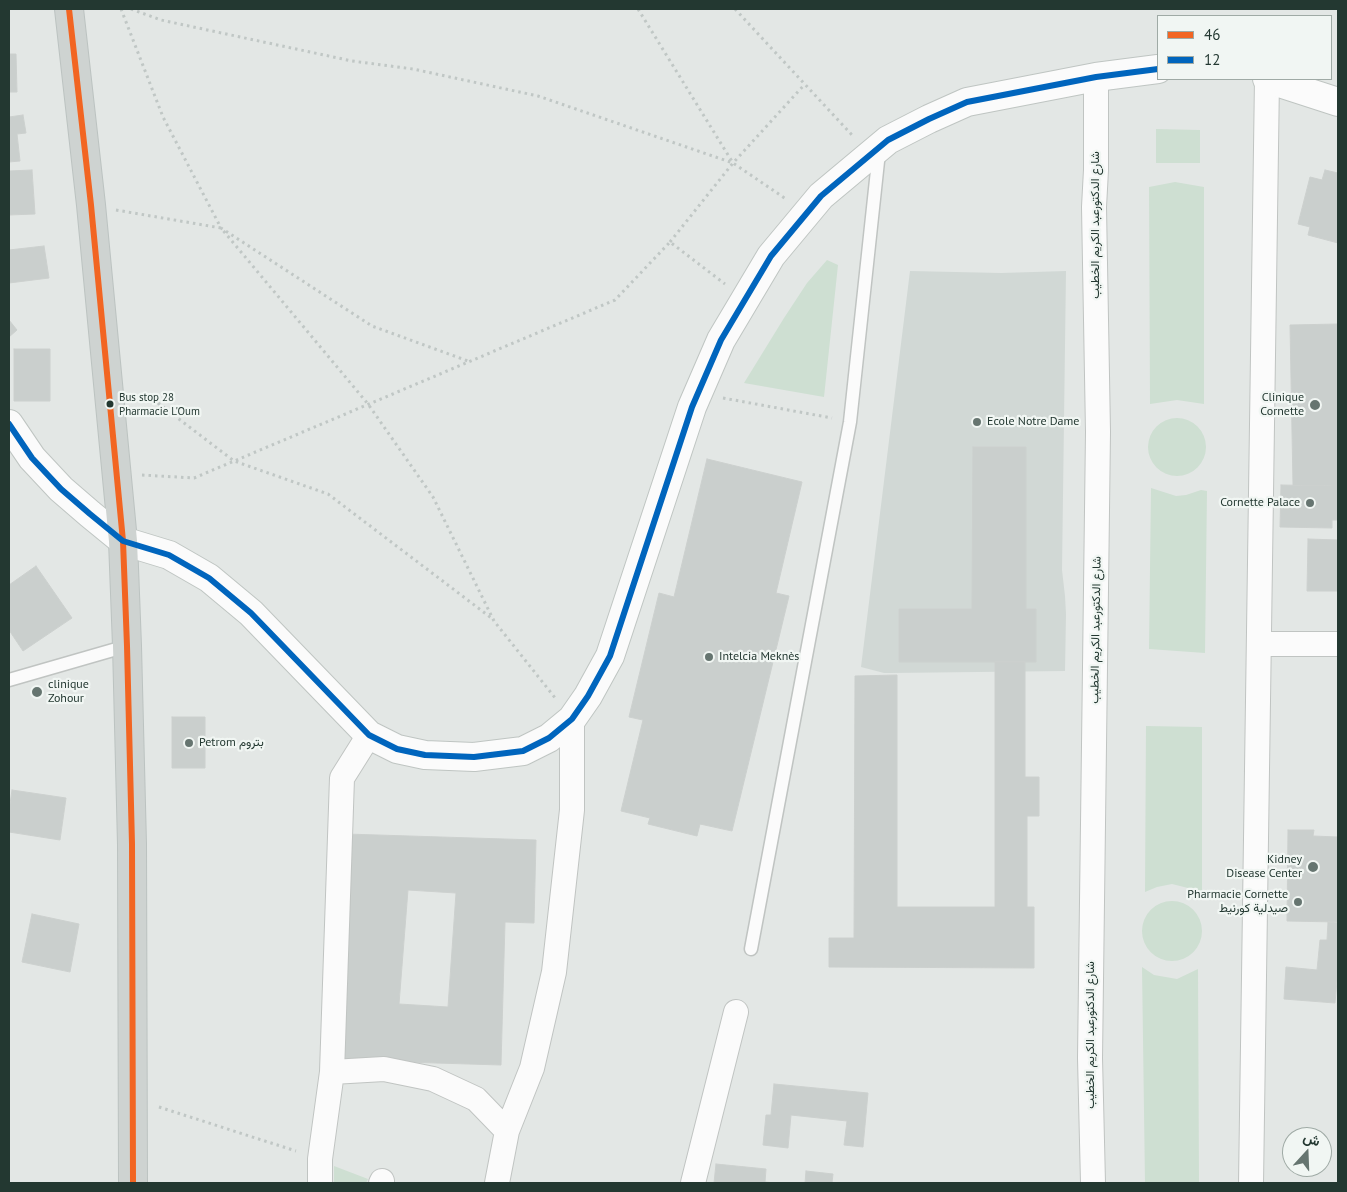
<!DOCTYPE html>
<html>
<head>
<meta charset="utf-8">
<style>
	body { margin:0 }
	#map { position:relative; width:1347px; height:1192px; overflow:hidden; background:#e3e7e5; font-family:"PT Sans",Vazirmatn,sans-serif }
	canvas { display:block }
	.frame { position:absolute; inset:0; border:10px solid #233831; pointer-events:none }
	.legend { position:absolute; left:1157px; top:15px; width:175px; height:65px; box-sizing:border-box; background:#f1f6f3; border:1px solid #9faaa5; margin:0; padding:6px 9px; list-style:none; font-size:15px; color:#233831 }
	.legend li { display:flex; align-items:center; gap:10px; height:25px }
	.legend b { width:25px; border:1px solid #9faaa5 }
	.north { position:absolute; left:1282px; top:1127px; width:50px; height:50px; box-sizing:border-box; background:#f1f6f3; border:1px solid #9faaa5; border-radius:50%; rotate:20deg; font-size:14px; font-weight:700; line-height:20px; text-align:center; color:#233831 }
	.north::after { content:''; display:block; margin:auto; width:18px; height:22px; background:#667570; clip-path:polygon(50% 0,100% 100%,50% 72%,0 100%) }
</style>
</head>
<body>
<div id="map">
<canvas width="1347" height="1192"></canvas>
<div class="frame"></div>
<ul class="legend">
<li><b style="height:6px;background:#f26522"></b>46</li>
<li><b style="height:6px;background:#0065bd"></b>12</li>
</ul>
<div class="north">ش</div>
</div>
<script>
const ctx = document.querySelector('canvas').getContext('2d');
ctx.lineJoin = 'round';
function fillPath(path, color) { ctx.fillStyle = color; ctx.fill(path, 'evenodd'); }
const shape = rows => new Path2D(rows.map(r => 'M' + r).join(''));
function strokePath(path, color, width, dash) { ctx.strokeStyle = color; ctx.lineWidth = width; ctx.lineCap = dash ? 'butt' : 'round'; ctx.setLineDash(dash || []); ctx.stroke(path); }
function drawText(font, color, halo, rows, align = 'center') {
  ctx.font = font + ' "PT Sans",Vazirmatn,sans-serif'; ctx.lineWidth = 4.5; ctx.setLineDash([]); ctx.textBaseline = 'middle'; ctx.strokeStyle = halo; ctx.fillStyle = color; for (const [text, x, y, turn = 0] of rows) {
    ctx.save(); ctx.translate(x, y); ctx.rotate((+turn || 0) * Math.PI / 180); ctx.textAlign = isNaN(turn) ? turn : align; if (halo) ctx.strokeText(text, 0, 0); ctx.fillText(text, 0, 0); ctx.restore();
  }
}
const built = shape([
	[910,271,1001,273,1066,271,1062,570,1065,596,1066,614,1065,671,891,673,884,673,861,667]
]);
const green = shape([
	[1156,129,1200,130,1200,163,1156,163],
	[1175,182,1204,187,1204,404,1177,400,1150,404,1149,187],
	[827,260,838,265,824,397,744,383,784,318,807,283],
	'1148 447a29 29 0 1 1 58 0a29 29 0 1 1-58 0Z',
	[1151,488,1176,496,1186,495,1201,490,1207,491,1205,653,1149,649],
	[1146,726,1202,727,1202,894,1192,889,1172,884,1157,887,1145,892],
	'1142 931a30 30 0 1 1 60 0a30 30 0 1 1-60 0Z',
	[1142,967,1154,975,1177,979,1198,969,1199,1183,1145,1183],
	[334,1166,368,1179,366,1183,334,1183]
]);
const building = shape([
	[9,54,16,54,17,92,9,92,9,54],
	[23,115,26,133,17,134,20,161,9,162,9,117,23,115],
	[32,170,35,214,9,215,9,171,32,170],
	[1325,170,1338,173,1338,243,1308,235,1310,227,1298,224,1310,177,1322,180,1325,170],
	[44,246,49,278,9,283,9,250,44,246],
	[9,320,17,330,9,337,9,320],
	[1338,324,1338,486,1293,485,1290,325,1338,324],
	[14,349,50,349,50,401,14,401,14,349],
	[973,447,1026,447,1026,609,1036,609,1036,662,899,662,899,609,972,609,973,447],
	[707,459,802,482,776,593,789,596,732,831,700,824,697,836,648,824,650,818,621,811,643,720,629,717,659,593,674,597,707,459],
	[1281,485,1338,486,1338,520,1332,520,1332,528,1280,527,1281,485],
	[1308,539,1338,540,1338,591,1307,591,1308,539],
	[36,566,72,618,23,651,9,630,9,585,36,566],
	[995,662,1025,662,1025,777,1039,777,1039,816,1027,816,1027,907,1034,907,1034,968,829,967,829,938,854,938,855,676,897,675,897,907,995,907,995,662],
	[172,717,205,717,205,768,172,768,172,717],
	[12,790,66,798,60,840,9,832,9,811,12,790],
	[1288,830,1314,830,1313,836,1338,837,1337,922,1287,921,1288,830],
	[346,834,536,840,534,923,505,922,501,1065,339,1060,346,834],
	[408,890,456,893,448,1007,399,1004,408,890],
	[32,914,79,924,70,972,22,962,32,914],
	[1328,922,1338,923,1338,970,1335,1003,1284,999,1286,967,1317,970,1320,940,1327,940,1328,922],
	[774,1084,868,1093,863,1147,844,1145,847,1121,791,1115,788,1148,763,1145,766,1115,771,1115,774,1084],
	[716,1164,766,1169,765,1182,775,1183,714,1183,716,1164],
	[806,1171,833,1174,832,1183,805,1183,806,1171]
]);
const path = shape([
	[121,9,163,117,221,228,372,326,468,361],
	[131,9,161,20,352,61,413,69,538,96,733,163,786,199],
	[638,9,733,163],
	[735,9,852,135],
	[116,210,221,228,368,404,433,497,494,621,556,699],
	[670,242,733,163,805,84],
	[134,398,150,397,234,461,328,494,494,620],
	[723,398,832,418],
	[142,475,194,478,615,300,670,242,725,284],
	[159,1107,296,1151]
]);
const service = shape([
	[9,680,127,646],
	[751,949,850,422,879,152]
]);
const minor = shape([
	[1259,644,1338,644],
	[332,1072,384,1069,433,1079,476,1099,507,1131],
	[320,1183,320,1159,332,1072,342,778,369,735],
	[381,1183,382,1181],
	[497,1183,507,1131,532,1068,554,972,572,810,572,719],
	[693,1183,736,1012],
	[1093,1183,1090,1058,1098,432,1094,207,1096,170,1096,77],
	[1251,1183,1267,79]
]);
const secondary = shape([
	[1267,79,1338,102],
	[9,424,32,458,61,489,90,514,123,541,169,555,209,578,251,613,369,735,397,749,425,755,474,757,523,751,549,738,572,719,588,696,610,656,692,407,721,340,771,256,821,196,888,140,929,119,967,102,1096,77,1158,69]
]);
const primary = shape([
	[69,9,91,205,123,541,127,646,132,844,133,1183]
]);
const bus1 = shape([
	[69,9,91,205,123,541,127,646,132,844,133,1183]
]);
const bus2 = shape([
	[9,424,32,458,61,489,90,514,123,541,169,555,209,578,251,613,369,735,397,749,425,755,474,757,523,751,549,738,572,719,588,696,610,656,692,407,721,340,771,256,821,196,888,140,929,119,967,102,1096,77,1158,69]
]);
const markers = [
	[110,404,4.5,"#233831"],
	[1315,405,6,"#667570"],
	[977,422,5,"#667570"],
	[1310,503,5,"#667570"],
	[709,657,5,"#667570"],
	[37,692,6,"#667570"],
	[189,743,5,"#667570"],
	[1313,867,6,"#667570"],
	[1298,902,5,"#667570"]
];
const busNames = [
	["Bus stop 28",119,398],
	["Pharmacie L'Oum",119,412]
];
const streetNames = [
	["شارع الدكتورعبد الكريم الخطيب",1096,225,-90],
	["شارع الدكتورعبد الكريم الخطيب",1096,630,-89],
	["شارع الدكتورعبد الكريم الخطيب",1091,1035,-90]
];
const poiNames = [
	["Clinique",1304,398],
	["Cornette",1304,412],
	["Ecole Notre Dame",987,422,"left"],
	["Cornette Palace",1300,503],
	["Intelcia Meknès",719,657,"left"],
	["clinique",48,685,"left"],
	["Zohour",48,699,"left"],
	["Petrom بتروم",199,743,"left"],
	["Kidney",1302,860],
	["Disease Center",1302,874],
	["Pharmacie Cornette",1288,895],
	["صيدلية كورنيط",1288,909]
];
fillPath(built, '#d1d8d5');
fillPath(green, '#cedfd2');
fillPath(building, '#cacfcd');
strokePath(building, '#ccd0ce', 1);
strokePath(service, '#c0c4c2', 15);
strokePath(minor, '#c0c4c2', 26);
strokePath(secondary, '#bfc5c2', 30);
strokePath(primary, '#bcc3c1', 30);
strokePath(path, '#c0c7c5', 3, [2.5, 4]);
strokePath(service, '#fbfbfb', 12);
strokePath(minor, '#fbfbfb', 24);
strokePath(secondary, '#fbfbfb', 28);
strokePath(primary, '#ced3d1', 28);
strokePath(bus1, '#f26522', 6);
strokePath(bus2, '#0065bd', 6);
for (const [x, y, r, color] of markers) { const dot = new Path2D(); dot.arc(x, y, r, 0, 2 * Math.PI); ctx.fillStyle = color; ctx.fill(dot); strokePath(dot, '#f1f6f3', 2); }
drawText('11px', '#233831', '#f1f6f3', busNames, 'left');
drawText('12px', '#233831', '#f1f6f3', streetNames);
drawText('12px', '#233831', '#f1f6f3', poiNames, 'right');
</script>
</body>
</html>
